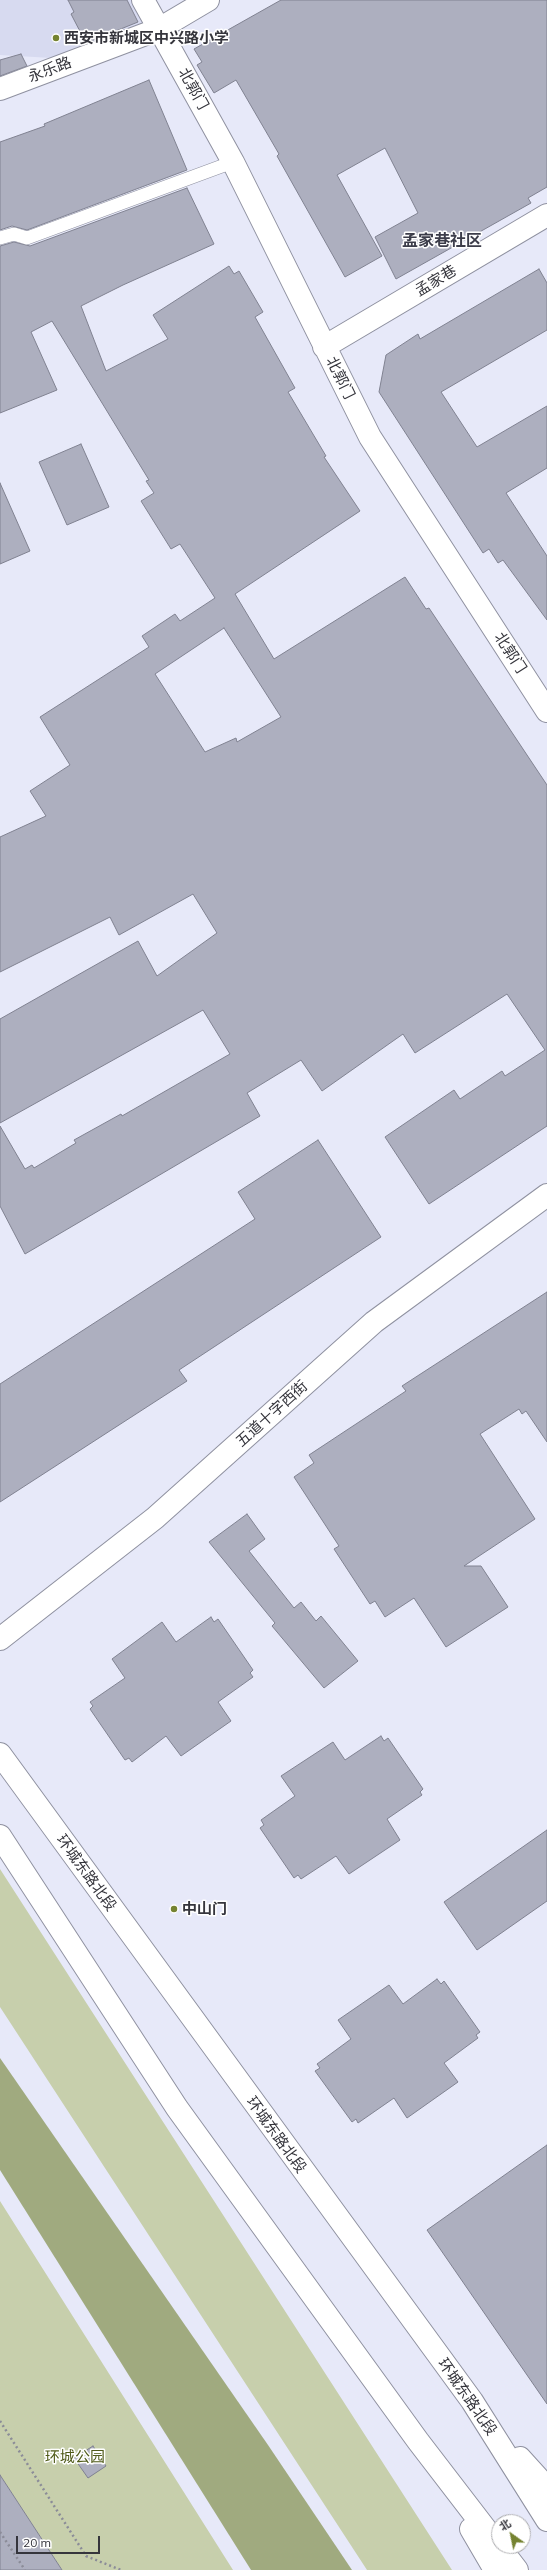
<!DOCTYPE html>
<html>
<head>
<meta charset="utf-8">
<style>
	body { margin:0 }
	#map { position:relative; width:547px; height:2570px; overflow:hidden; background:#e7e9f9; font-family:Mulish,"Noto Sans SC",sans-serif }
	canvas { display:block }
	.north { position:absolute; left:491px; top:2514px; width:40px; height:40px; box-sizing:border-box; background:#fff; border:1px solid #aeaeb1; border-radius:50%; rotate:327deg; font-size:11px; font-weight:700; line-height:16px; text-align:center; color:#35353c }
	.north::after { content:''; display:block; margin:auto; width:14px; height:18px; background:#758331; clip-path:polygon(50% 0,100% 100%,50% 72%,0 100%) }
	.scale { position:absolute; left:16px; top:2536px; width:84px; height:18px; box-sizing:border-box; border:2px solid #35353c; border-top:0; padding-left:5px; font-size:12px; line-height:14px; white-space:nowrap; color:#35353c; -webkit-text-stroke:3px #fff; paint-order:stroke }
</style>
</head>
<body>
<div id="map">
<canvas width="547" height="2570"></canvas>
<div class="north">北</div>
<div class="scale">20 m</div>
</div>
<script>
const ctx = document.querySelector('canvas').getContext('2d');
ctx.lineJoin = 'round';
function fillPath(path, color) { ctx.fillStyle = color; ctx.fill(path, 'evenodd'); }
const shape = rows => new Path2D(rows.map(r => 'M' + r).join(''));
function strokePath(path, color, width, dash) { ctx.strokeStyle = color; ctx.lineWidth = width; ctx.lineCap = dash ? 'butt' : 'round'; ctx.setLineDash(dash || []); ctx.stroke(path); }
function drawText(font, color, halo, rows, align = 'center') {
  ctx.font = font + ' Mulish,"Noto Sans SC",sans-serif'; ctx.lineWidth = 3; ctx.setLineDash([]); ctx.textBaseline = 'middle'; ctx.strokeStyle = halo; ctx.fillStyle = color; for (const [text, x, y, turn = 0] of rows) {
    ctx.save(); ctx.translate(x, y); ctx.rotate((+turn || 0) * Math.PI / 180); ctx.textAlign = isNaN(turn) ? turn : align; if (halo) ctx.strokeText(text, 0, 0); ctx.fillText(text, 0, 0); ctx.restore();
  }
}
const built = shape([
	[0,0,135,0,147,22,69,59,0,55]
]);
const green = shape([
	[0,1869,452,2570,367,2570,0,2007],
	[0,2201,233,2570,62,2570,0,2475]
]);
const water = shape([
	[0,2058,268,2445,352,2570,251,2570,0,2170]
]);
const building = shape([
	[68,0,127,0,138,22,86,43,71,14,74,12,68,0],
	[281,0,547,0,547,187,528,198,531,203,396,279,375,237,418,213,385,148,337,175,382,256,345,277,277,156,279,154,236,80,214,93,197,65,202,62,194,49,281,0],
	[21,54,27,66,0,76,0,60,21,54],
	[149,80,187,170,27,230,12,226,0,230,0,142,45,126,44,124,149,80],
	[187,188,214,244,123,285,81,306,106,371,168,339,153,315,229,266,234,274,239,271,263,312,255,317,295,388,288,392,326,456,324,457,360,511,235,594,274,659,405,577,426,609,429,608,547,785,547,1126,429,1204,385,1137,454,1090,460,1099,502,1071,505,1076,545,1050,507,994,415,1053,403,1034,322,1091,301,1060,247,1093,260,1116,25,1254,0,1206,0,1126,25,1169,32,1165,34,1168,76,1143,74,1140,121,1114,122,1116,230,1054,203,1010,0,1123,0,1019,138,941,157,976,217,933,193,894,119,935,110,917,0,972,0,837,46,816,30,791,70,765,40,717,149,647,142,636,175,614,180,621,215,598,180,544,171,549,141,501,154,493,146,481,149,480,52,321,31,332,57,390,0,413,0,246,14,242,30,246,187,188],
	[224,628,281,717,237,742,236,738,205,752,155,674,224,628],
	[539,269,547,283,547,330,441,392,477,447,547,406,547,468,506,493,547,556,547,620,503,560,498,563,489,549,483,553,379,392,386,355,418,334,420,339,539,269],
	[81,444,109,507,67,525,39,462,81,444],
	[0,483,30,551,0,564,0,483],
	[318,1140,381,1237,179,1370,187,1381,0,1502,0,1384,255,1219,238,1192,318,1140],
	[547,1292,547,1442,526,1411,522,1414,519,1409,480,1434,535,1519,464,1566,481,1566,508,1607,446,1647,414,1598,385,1617,375,1601,370,1604,334,1549,339,1546,294,1477,314,1463,309,1455,406,1391,402,1386,547,1292],
	[247,1514,265,1539,249,1551,294,1608,301,1602,316,1621,321,1616,358,1661,324,1688,272,1626,275,1623,209,1542,247,1514],
	[211,1617,214,1622,218,1619,253,1670,250,1673,253,1677,218,1702,231,1721,181,1756,166,1736,132,1762,129,1758,125,1760,90,1709,93,1706,90,1702,125,1678,112,1659,162,1622,176,1642,211,1617],
	[381,1736,384,1741,388,1738,423,1789,420,1792,422,1795,387,1819,400,1840,349,1874,336,1856,301,1879,298,1875,294,1878,260,1828,264,1825,261,1820,295,1796,281,1776,333,1742,345,1760,381,1736],
	[547,1830,547,1901,477,1950,444,1902,547,1830],
	[437,1979,441,1984,444,1981,480,2032,476,2035,478,2038,444,2063,458,2082,407,2118,394,2098,358,2123,356,2119,352,2122,315,2071,320,2068,317,2064,351,2039,338,2020,389,1985,403,2004,437,1979],
	[547,2145,547,2404,427,2230,547,2145],
	[93,2446,106,2466,88,2478,74,2458,93,2446],
	[0,2475,62,2570,0,2570,0,2475]
]);
const path = shape([
	[0,2421,86,2556,121,2570],
	[0,2532,25,2570]
]);
const lane = shape([
	[0,238,14,234,27,238,233,162]
]);
const street = shape([
	[143,0,233,162,370,437,547,711],
	[324,347,547,215]
]);
const secondary = shape([
	[0,89,159,29,208,0],
	[0,1639,155,1518,374,1322,547,1195]
]);
const primary = shape([
	[0,1754,472,2401,547,2520],
	[0,1836,177,2108,418,2441,517,2570],
	[520,2458,547,2488],
	[471,2529,495,2570]
]);
const markers = [
	[56,38,4,"#758331"],
	[174,1909,4,"#758331"]
];
const poiNames = [
	["西安市新城区中兴路小学",64,38],
	["中山门",182,1909]
];
const streetNames = [
	["永乐路",50,70,-21],
	["北郭门",193,89,61],
	["孟家巷",436,281,-31],
	["北郭门",340,378,64],
	["北郭门",510,653,57],
	["五道十字西街",272,1414,-42],
	["环城东路北段",86,1873,54],
	["环城东路北段",276,2135,54],
	["环城东路北段",467,2397,55]
];
const parkNames = [
	["环城公园",75,2457]
];
const neighbourhoodNames = [
	["孟家巷社区",442,241]
];
fillPath(built, '#d7daf0');
fillPath(green, '#c7cfac');
fillPath(water, '#a0aa7f');
fillPath(building, '#adafbf');
strokePath(building, '#808291', 1);
strokePath(lane, '#8f91a0', 14);
strokePath(street, '#8f91a0', 24);
strokePath(secondary, '#8f91a0', 24);
strokePath(primary, '#8f91a0', 24);
strokePath(path, '#8b8c98', 2.5, [2, 3]);
strokePath(lane, '#fff', 13);
strokePath(street, '#fff', 22);
strokePath(secondary, '#fff', 22);
strokePath(primary, '#fff', 22);
for (const [x, y, r, color] of markers) { const dot = new Path2D(); dot.arc(x, y, r, 0, 2 * Math.PI); ctx.fillStyle = color; ctx.fill(dot); strokePath(dot, '#fff', 1.5); }
drawText('bold 15px', '#35353c', '#fff', poiNames, 'left');
drawText('15px', '#35353c', '#fff', streetNames);
drawText('15px', '#4f5a18', '#fff', parkNames);
drawText('bold 16px', '#3c3d4a', '#fff', neighbourhoodNames);
</script>
</body>
</html>
